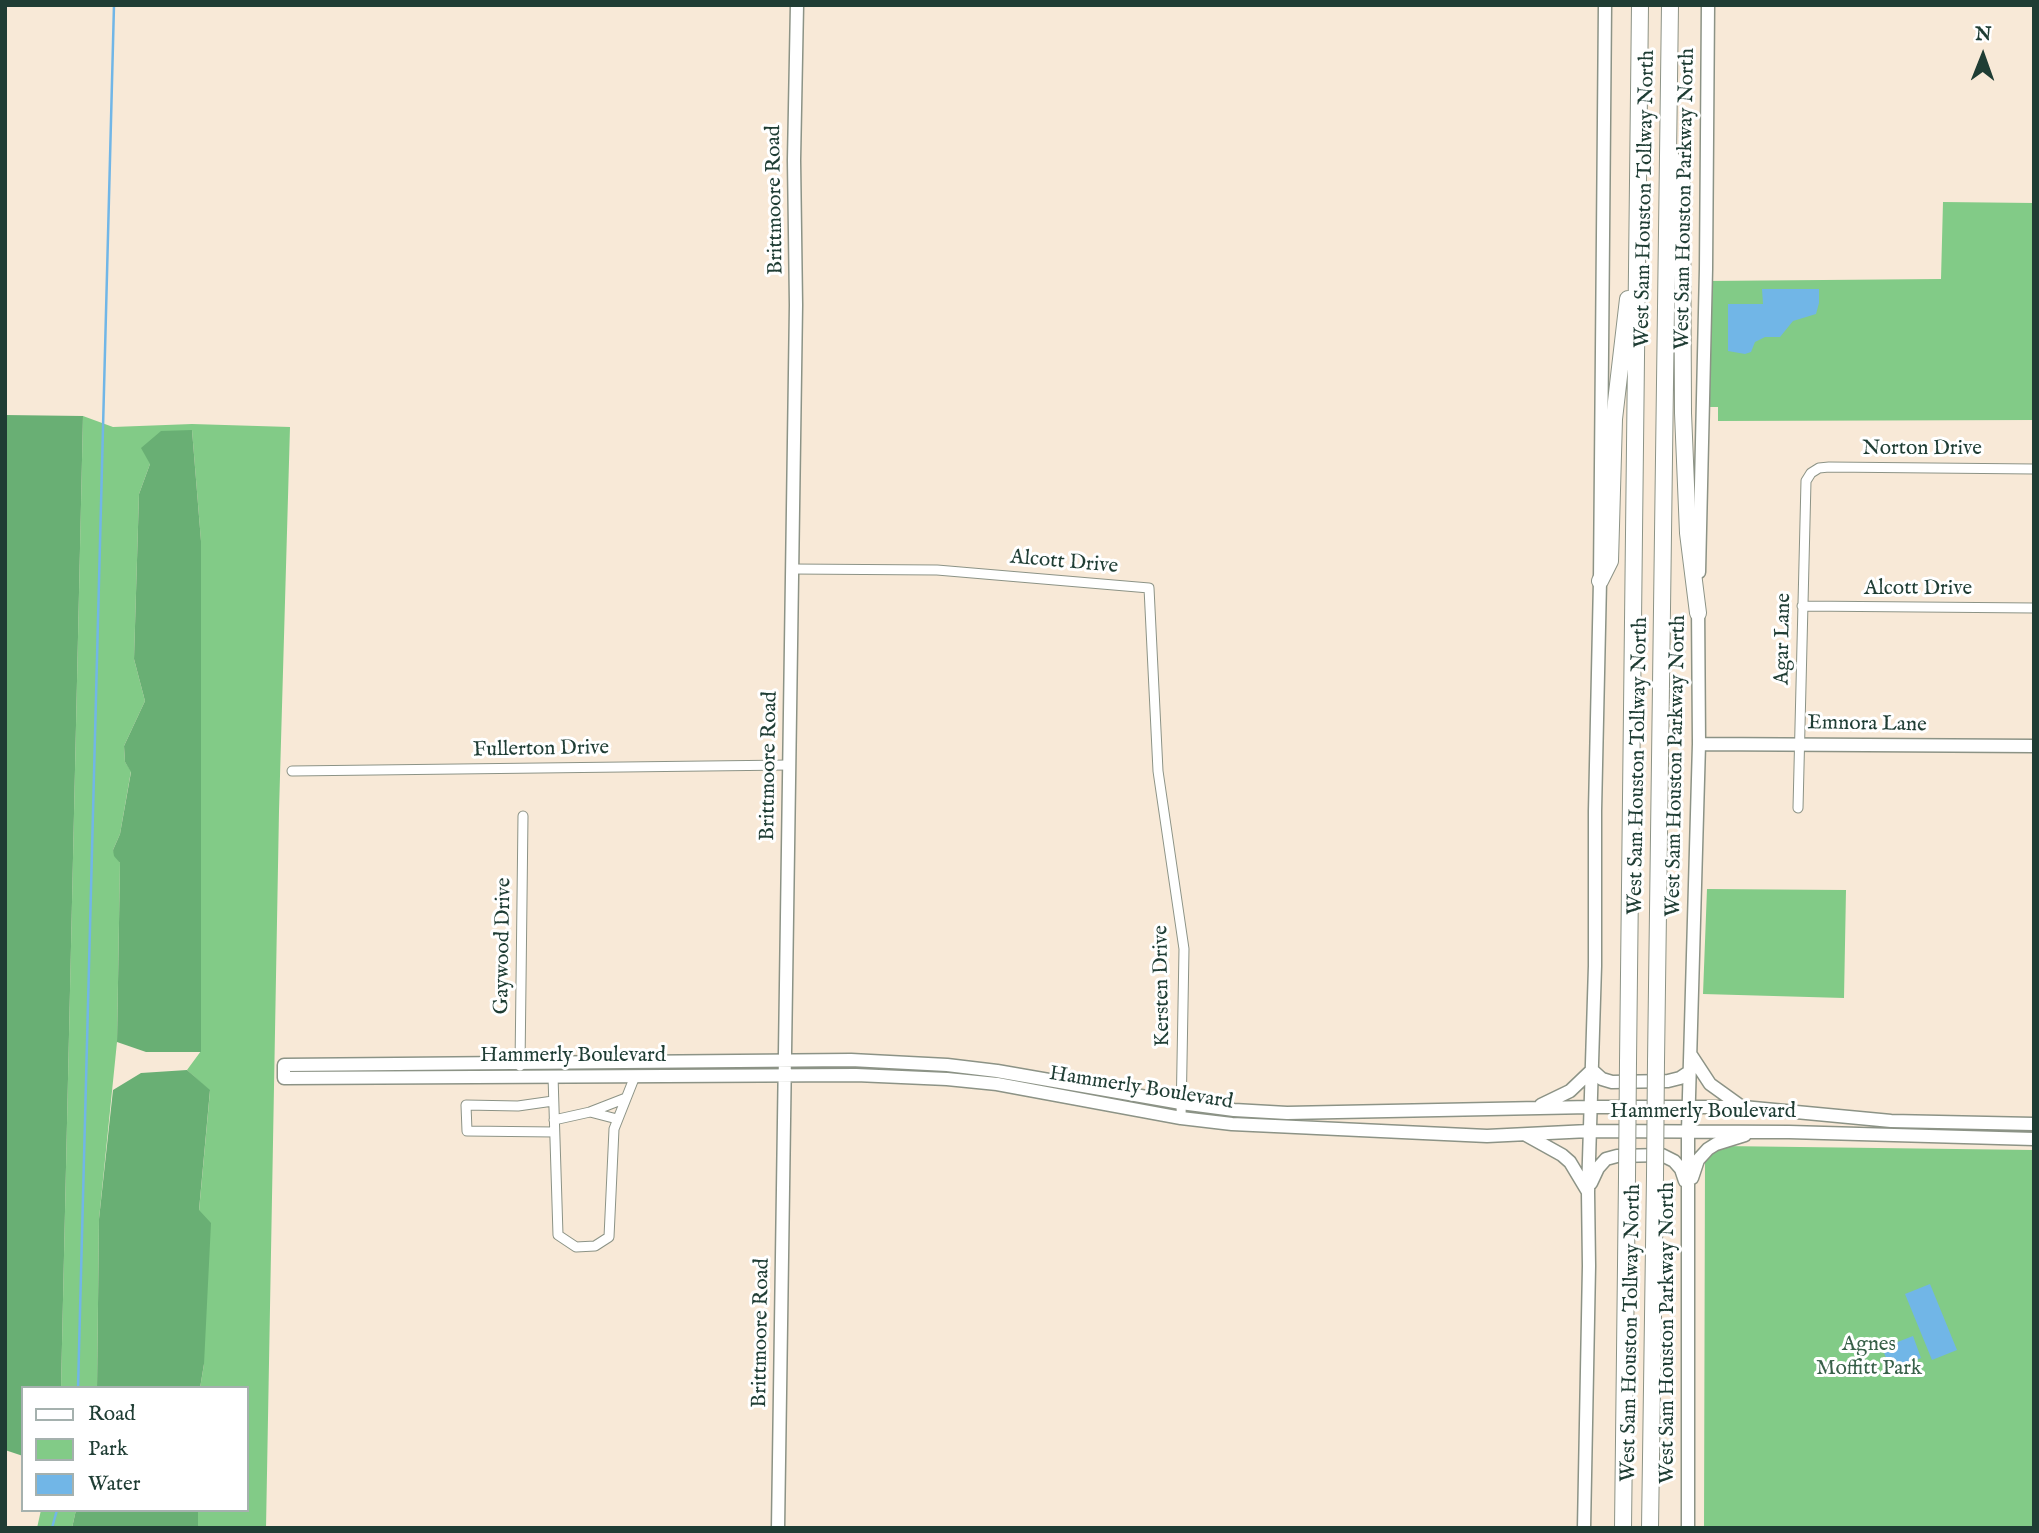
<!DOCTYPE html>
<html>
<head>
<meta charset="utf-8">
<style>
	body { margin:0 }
	#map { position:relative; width:2039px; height:1533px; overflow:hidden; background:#f8e9d7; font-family:"IM FELL English",serif }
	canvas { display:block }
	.frame { position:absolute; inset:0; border:7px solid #1f3d34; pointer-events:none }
	.legend { position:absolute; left:21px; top:1386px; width:228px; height:126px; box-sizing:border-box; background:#fff; border:2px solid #a5b1ae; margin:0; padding:9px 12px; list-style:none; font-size:21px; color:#1f3d34 }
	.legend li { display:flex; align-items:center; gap:14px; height:35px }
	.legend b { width:35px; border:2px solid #a5b1ae }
	.north { position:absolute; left:1948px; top:21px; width:70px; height:70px; -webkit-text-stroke:5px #fff; paint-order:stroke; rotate:1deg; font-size:19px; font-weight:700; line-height:28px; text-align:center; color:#1f3d34 }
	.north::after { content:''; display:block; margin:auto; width:24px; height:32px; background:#1f3d34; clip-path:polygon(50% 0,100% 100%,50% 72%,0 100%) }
</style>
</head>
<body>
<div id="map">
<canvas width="2039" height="1533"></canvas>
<div class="frame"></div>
<ul class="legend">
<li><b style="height:9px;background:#fff"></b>Road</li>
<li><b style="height:19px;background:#82cb87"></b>Park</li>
<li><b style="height:19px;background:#71b6e7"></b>Water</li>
</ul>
<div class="north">N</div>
</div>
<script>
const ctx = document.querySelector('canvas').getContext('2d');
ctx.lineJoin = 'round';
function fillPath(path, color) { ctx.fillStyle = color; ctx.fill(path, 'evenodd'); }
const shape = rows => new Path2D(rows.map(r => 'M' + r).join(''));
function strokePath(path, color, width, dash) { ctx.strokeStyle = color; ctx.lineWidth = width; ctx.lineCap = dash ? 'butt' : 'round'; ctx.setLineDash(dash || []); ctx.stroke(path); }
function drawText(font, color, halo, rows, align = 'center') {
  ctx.font = font + ' "IM FELL English",serif'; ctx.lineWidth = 6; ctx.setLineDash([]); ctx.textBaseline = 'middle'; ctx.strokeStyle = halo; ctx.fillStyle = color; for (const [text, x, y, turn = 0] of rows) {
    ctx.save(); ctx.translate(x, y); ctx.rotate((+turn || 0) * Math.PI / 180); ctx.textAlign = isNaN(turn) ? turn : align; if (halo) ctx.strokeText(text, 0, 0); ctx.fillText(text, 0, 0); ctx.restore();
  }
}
const green = shape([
	[1943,202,2034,203,2034,420,1718,421,1718,407,1703,407,1705,281,1941,279],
	[83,416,113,427,192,424,290,427,279,811,266,1528,198,1528,198,1510,247,1510,247,1388,200,1388,204,1364,199,1211,210,1091,187,1070,201,1051,201,541,192,430,150,464,139,494,134,659,145,701,124,746,125,762,131,771,120,834,113,850,120,863,117,1042,99,1219,97,1388,61,1388],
	[1707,889,1846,890,1844,998,1703,994],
	[1722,1146,2034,1150,2034,1528,1704,1528,1705,1159],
	[41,1510,76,1510,72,1528,37,1528]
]);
const forest = shape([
	[5,415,83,416,61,1388,23,1388,23,1456,5,1450],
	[192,430,201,541,201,1052,146,1052,117,1042,120,863,114,856,113,850,120,834,131,772,125,762,124,746,145,701,134,659,139,494,150,464,141,448,161,431],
	[187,1070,210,1090,199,1210,211,1223,204,1364,200,1388,97,1388,99,1219,113,1090,141,1073],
	[76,1510,198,1510,198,1528,72,1528]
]);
const water = shape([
	[1762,289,1819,289,1819,303,1816,314,1793,321,1780,337,1765,337,1755,342,1751,352,1745,354,1728,351,1728,304,1763,304],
	[1930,1284,1957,1350,1932,1360,1905,1294],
	[1913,1336,1921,1358,1891,1370,1882,1348]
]);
const stream = shape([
	[78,1388,114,5],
	[52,1528,57,1510]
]);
const street = shape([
	[792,569,937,570,1149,588,1158,771,1184,949,1181,1118],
	[1802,606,2034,608],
	[292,771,789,765],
	[1798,808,1806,481,1811,473,1819,468,1829,467,2034,469],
	[520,1066,523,816],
	[553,1076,558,1235,576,1247,595,1246,609,1237,614,1129,635,1076],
	[553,1101,518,1106,466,1105,467,1131,554,1132],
	[590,1112,617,1119],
	[554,1120,590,1112,626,1098]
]);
const secondary = shape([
	[1699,572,1706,269,1708,5],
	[1699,744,2034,746],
	[1691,1055,1710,1084,1742,1107],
	[1592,1070,1602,1079,1612,1082,1668,1081,1680,1078,1689,1072],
	[1541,1105,1570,1091,1592,1070],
	[2034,1124,1891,1121,1743,1107,1590,1107,1287,1113,1234,1110,1181,1103,997,1071,947,1065,851,1060,284,1065,284,1078,856,1075,947,1079,997,1084,1181,1118,1232,1124,1487,1136,1589,1131,1789,1132,2034,1139],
	[1526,1135,1562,1155,1570,1162,1588,1192],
	[1692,1178,1698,1160,1708,1149,1716,1144,1745,1135],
	[1591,1183,1598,1168,1606,1159,1617,1156,1662,1155,1674,1161,1681,1169,1685,1181],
	[778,1528,796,305,794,160,797,5],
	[1584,1528,1589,1266,1588,1192,1595,966,1595,811,1600,581,1605,5],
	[1688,1528,1688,1131,1699,744,1698,604]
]);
const highway = shape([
	[1669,154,1682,176,1683,413,1688,533,1698,613],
	[1600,581,1610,561,1614,419,1628,299],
	[1656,1061,1670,5],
	[1628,1062,1640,5],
	[1623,1528,1627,1177],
	[1650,1528,1655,1176]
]);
const highwayBridge = shape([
	[1655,1176,1656,1061],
	[1627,1177,1628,1062]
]);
const streetNames = [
	["West Sam Houston Tollway North",1646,199,-89],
	["West Sam Houston Parkway North",1686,199,-89],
	["Brittmoore Road",776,200,-91],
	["Norton Drive",1922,450],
	["Alcott Drive",1064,563,5],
	["Alcott Drive",1918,590],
	["Agar Lane",1784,639,-89],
	["Emnora Lane",1867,725,1],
	["Fullerton Drive",541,750,-1],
	["Brittmoore Road",770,766,-89],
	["West Sam Houston Tollway North",1639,766,-89],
	["West Sam Houston Parkway North",1677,766,-89],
	["Gaywood Drive",504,946,-89],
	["Kersten Drive",1163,986,-91],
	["Hammerly Boulevard",573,1057],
	["Hammerly Boulevard",1141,1089,9],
	["Hammerly Boulevard",1703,1113],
	["Brittmoore Road",762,1333,-89],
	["West Sam Houston Tollway North",1632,1333,-89],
	["West Sam Houston Parkway North",1669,1333,-90]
];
const parkNames = [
	["Agnes",1869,1346],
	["Moffitt Park",1869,1370]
];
fillPath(green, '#82cb87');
fillPath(forest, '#69af74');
fillPath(water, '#71b6e7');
strokePath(stream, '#71b6e7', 2.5);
strokePath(street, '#8c9386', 11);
strokePath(secondary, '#8c9386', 15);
strokePath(highway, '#8c9386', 18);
strokePath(street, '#fff', 9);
strokePath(secondary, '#fff', 12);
strokePath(highway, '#fff', 16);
strokePath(highwayBridge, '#8c9386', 18, []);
strokePath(highwayBridge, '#fff', 16);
drawText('21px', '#1f3d34', '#fff', streetNames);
drawText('21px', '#386049', '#fff', parkNames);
</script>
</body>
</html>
